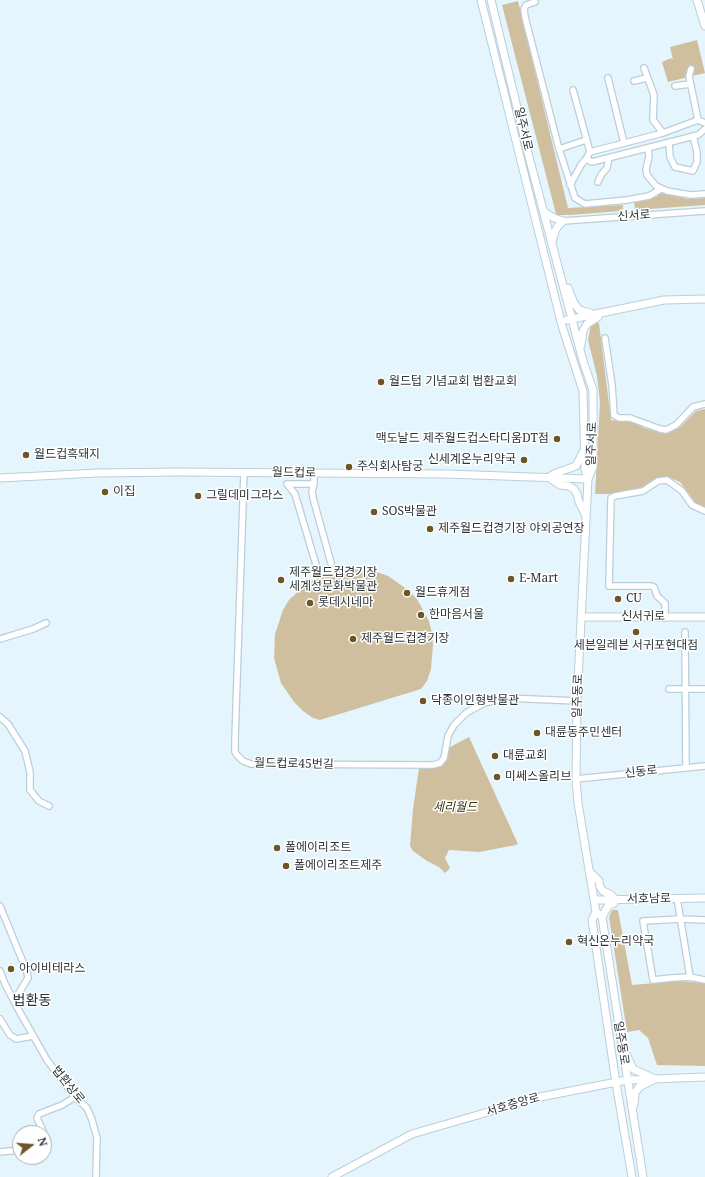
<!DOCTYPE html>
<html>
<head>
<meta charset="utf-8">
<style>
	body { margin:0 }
	#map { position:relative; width:705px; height:1177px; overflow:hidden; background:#e5f5fe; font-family:"Noto Serif",serif }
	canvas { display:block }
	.north { position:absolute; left:12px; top:1125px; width:40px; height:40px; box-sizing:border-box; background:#fff; border:1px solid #abaeaf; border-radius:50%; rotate:73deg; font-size:11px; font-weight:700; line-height:16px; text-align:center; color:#2c3438 }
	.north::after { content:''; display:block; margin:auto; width:14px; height:18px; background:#6c5625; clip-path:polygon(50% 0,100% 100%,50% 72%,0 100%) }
</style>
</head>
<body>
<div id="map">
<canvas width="705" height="1177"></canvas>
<div class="north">N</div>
</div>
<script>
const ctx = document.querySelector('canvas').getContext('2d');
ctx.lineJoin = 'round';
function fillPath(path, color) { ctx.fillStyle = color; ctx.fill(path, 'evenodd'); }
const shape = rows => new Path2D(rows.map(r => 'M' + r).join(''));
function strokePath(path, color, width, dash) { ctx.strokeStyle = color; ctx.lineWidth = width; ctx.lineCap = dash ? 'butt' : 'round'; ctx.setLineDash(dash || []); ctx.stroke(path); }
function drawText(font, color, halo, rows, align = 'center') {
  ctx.font = font + ' "Noto Serif","Noto Sans KR",serif'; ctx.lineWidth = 3; ctx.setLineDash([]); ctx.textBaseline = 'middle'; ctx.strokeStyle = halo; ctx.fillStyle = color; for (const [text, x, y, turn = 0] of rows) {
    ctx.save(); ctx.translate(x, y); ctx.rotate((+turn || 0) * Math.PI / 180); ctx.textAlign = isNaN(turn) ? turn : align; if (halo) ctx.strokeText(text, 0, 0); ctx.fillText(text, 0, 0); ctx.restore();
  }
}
const green = shape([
	[518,1,568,208,623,205,623,209,620,211,571,215,557,215,556,214,502,5],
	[697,40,705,73,668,82,662,62,671,58,673,60,670,47],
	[661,193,688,199,705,198,705,205,636,210,635,209,634,202,636,200,656,197],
	[595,323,599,323,611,420,633,422,644,428,664,433,671,432,680,427,696,411,705,409,705,508,700,507,695,502,680,482,668,477,661,477,643,489,610,494,595,494,600,402,597,376,588,340,591,325],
	[353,568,377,572,388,576,408,590,417,599,429,621,432,633,433,645,431,669,427,681,421,689,320,720,313,718,303,711,294,702,281,683,274,658,275,634,283,610,289,600,307,583,329,572],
	[469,737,518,844,516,845,479,852,449,850,445,858,450,868,445,873,439,867,427,861,413,851,410,846,413,809,419,768,441,765,446,759,450,747],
	[612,910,618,910,632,985,679,981,705,983,705,1066,657,1065,648,1038,639,1030,627,1032,609,917]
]);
const street = shape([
	[535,2,526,5,524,9,525,17,559,149,575,198,585,204,627,200,649,196,661,189],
	[644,68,654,95,653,120,663,133],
	[691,69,689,76,698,120],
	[608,78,624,143],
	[634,81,647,78],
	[675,86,690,84],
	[573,90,590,152],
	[705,123,698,120,663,133,590,152,586,159,592,162,698,135,705,129],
	[669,142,670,157,675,167,693,171,697,162,697,152,693,136],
	[648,148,649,157,646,169,647,175,656,186,667,191,691,195,705,194],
	[559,149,586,140],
	[598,182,601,175,607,168,609,158],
	[570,185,581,165,586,159],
	[563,221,705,211],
	[605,338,612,385,614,415,619,418,630,418,660,429,666,430,676,425,693,407,705,404],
	[244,472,235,739,235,752,237,755,243,761,251,764,433,765,440,763,444,758,448,736,454,725,466,713,484,703,506,698,577,701],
	[314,473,314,484,312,491,313,498,331,563],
	[314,484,287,484,295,494,317,568],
	[665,618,665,603,657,596,654,587,651,586,609,586,611,498,615,496,643,491,658,481,667,480,682,491,692,505,705,511],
	[685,632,686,768],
	[0,639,33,629,46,623],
	[669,689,705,689],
	[0,717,8,724,25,751,30,772,30,790,39,801,49,806],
	[576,779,705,766],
	[677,898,690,977],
	[0,906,27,972,28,978,14,1001],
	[705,920,681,919,643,921,653,980,671,978,690,977,705,980],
	[0,971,5,984,18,1009,47,1060,75,1097,87,1108,92,1120,97,1138,96,1177],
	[0,1019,10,1035,16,1039,33,1036],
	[42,1133,43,1131,37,1118,39,1114,62,1105,75,1097],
	[0,1152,20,1150]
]);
const secondary = shape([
	[481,0,562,326,583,391,585,469,588,479,577,701,576,779,578,803,596,912,592,920,616,1083,632,1177],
	[491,0,529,157,583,361,593,390,593,467,588,479],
	[697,0,705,26],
	[544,212,554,218,563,221],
	[552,242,555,231,558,226,563,221],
	[568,288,574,303,579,310,590,313],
	[567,320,664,300,705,299],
	[581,345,583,331,587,324,598,317],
	[549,477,556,473,576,466,583,452],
	[0,478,98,473,177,472,447,474,588,479],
	[551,479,560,485,569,486,574,489,577,494,579,502,586,516],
	[582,617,705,617],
	[589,871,599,881,600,887,603,891,611,895,616,900],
	[594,900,705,898],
	[596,912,602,917,643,1177],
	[602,917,608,906,614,903,616,900],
	[626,1054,633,1069,655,1079,639,1087,635,1093,634,1105],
	[332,1177,412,1134,540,1097,627,1080,705,1077]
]);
const markers = [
	[381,382,4,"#6c5625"],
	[557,439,4,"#6c5625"],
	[26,455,4,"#6c5625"],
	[524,460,4,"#6c5625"],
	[349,467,4,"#6c5625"],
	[105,492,4,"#6c5625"],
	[198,496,4,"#6c5625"],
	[374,512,4,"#6c5625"],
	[430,529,4,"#6c5625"],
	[511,579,4,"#6c5625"],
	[281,580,4,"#6c5625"],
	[407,593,4,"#6c5625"],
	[618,599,4,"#6c5625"],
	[310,603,4,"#6c5625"],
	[421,615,4,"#6c5625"],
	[636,632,4,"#6c5625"],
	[353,639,4,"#6c5625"],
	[423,701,4,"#6c5625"],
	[537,733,4,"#6c5625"],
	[495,756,4,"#6c5625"],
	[497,777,4,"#6c5625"],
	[277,848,4,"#6c5625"],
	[286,866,4,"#6c5625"],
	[569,942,4,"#6c5625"],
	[11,969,4,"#6c5625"]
];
const streetNames = [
	["일주서로",523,129,77],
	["신서로",634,216,-4],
	["일주서로",592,444,-88],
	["월드컵로",294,473,1],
	["신서귀로",643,617],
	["일주동로",578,696,-88],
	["월드컵로45번길",294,764,1],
	["신동로",641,772,-6],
	["서호남로",649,899,-1],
	["일주동로",621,1043,81],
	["법환상로",68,1085,51],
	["서호중앙로",513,1105,-16]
];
const poiNames = [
	["월드텁 기념교회 법환교회",389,382],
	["맥도날드 제주월드컵스타디움DT점",549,439,"right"],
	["월드컵흑돼지",34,455],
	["신세계온누리약국",516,460,"right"],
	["주식회사탐궁",357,467],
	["이집",113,492],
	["그릴데미그라스",206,496],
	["SOS박물관",382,512],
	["제주월드컵경기장 야외공연장",438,529],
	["제주월드컵경기장",289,573],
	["세계성문화박물관",289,587],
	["E-Mart",519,579],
	["월드휴게점",415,593],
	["CU",626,599],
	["롯데시네마",318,603],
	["한마음서울",429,615],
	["제주월드컵경기장",361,639],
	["세븐일레븐 서귀포현대점",636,646,"center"],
	["닥종이인형박물관",431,701],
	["대륜동주민센터",545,733],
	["대륜교회",503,756],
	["미쎄스올리브",505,777],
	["폴에이리조트",285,848],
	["폴에이리조트제주",294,866],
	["혁신온누리약국",577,942],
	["아이비테라스",19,969]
];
const parkNames = [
	["세리월드",455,808]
];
const quarterNames = [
	["법환동",32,1001]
];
fillPath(green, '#d0bf9e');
strokePath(street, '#baced9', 8);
strokePath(secondary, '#baced9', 9);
strokePath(street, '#fff', 5.5);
strokePath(secondary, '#fff', 7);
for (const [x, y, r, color] of markers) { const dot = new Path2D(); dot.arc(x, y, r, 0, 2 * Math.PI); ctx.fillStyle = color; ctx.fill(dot); strokePath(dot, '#fff', 1.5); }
drawText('12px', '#2c3438', '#fff', streetNames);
drawText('12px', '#2c3438', '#fff', poiNames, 'left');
drawText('italic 12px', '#3e3010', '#fff', parkNames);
drawText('14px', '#2c3438', '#fff', quarterNames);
</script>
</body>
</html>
